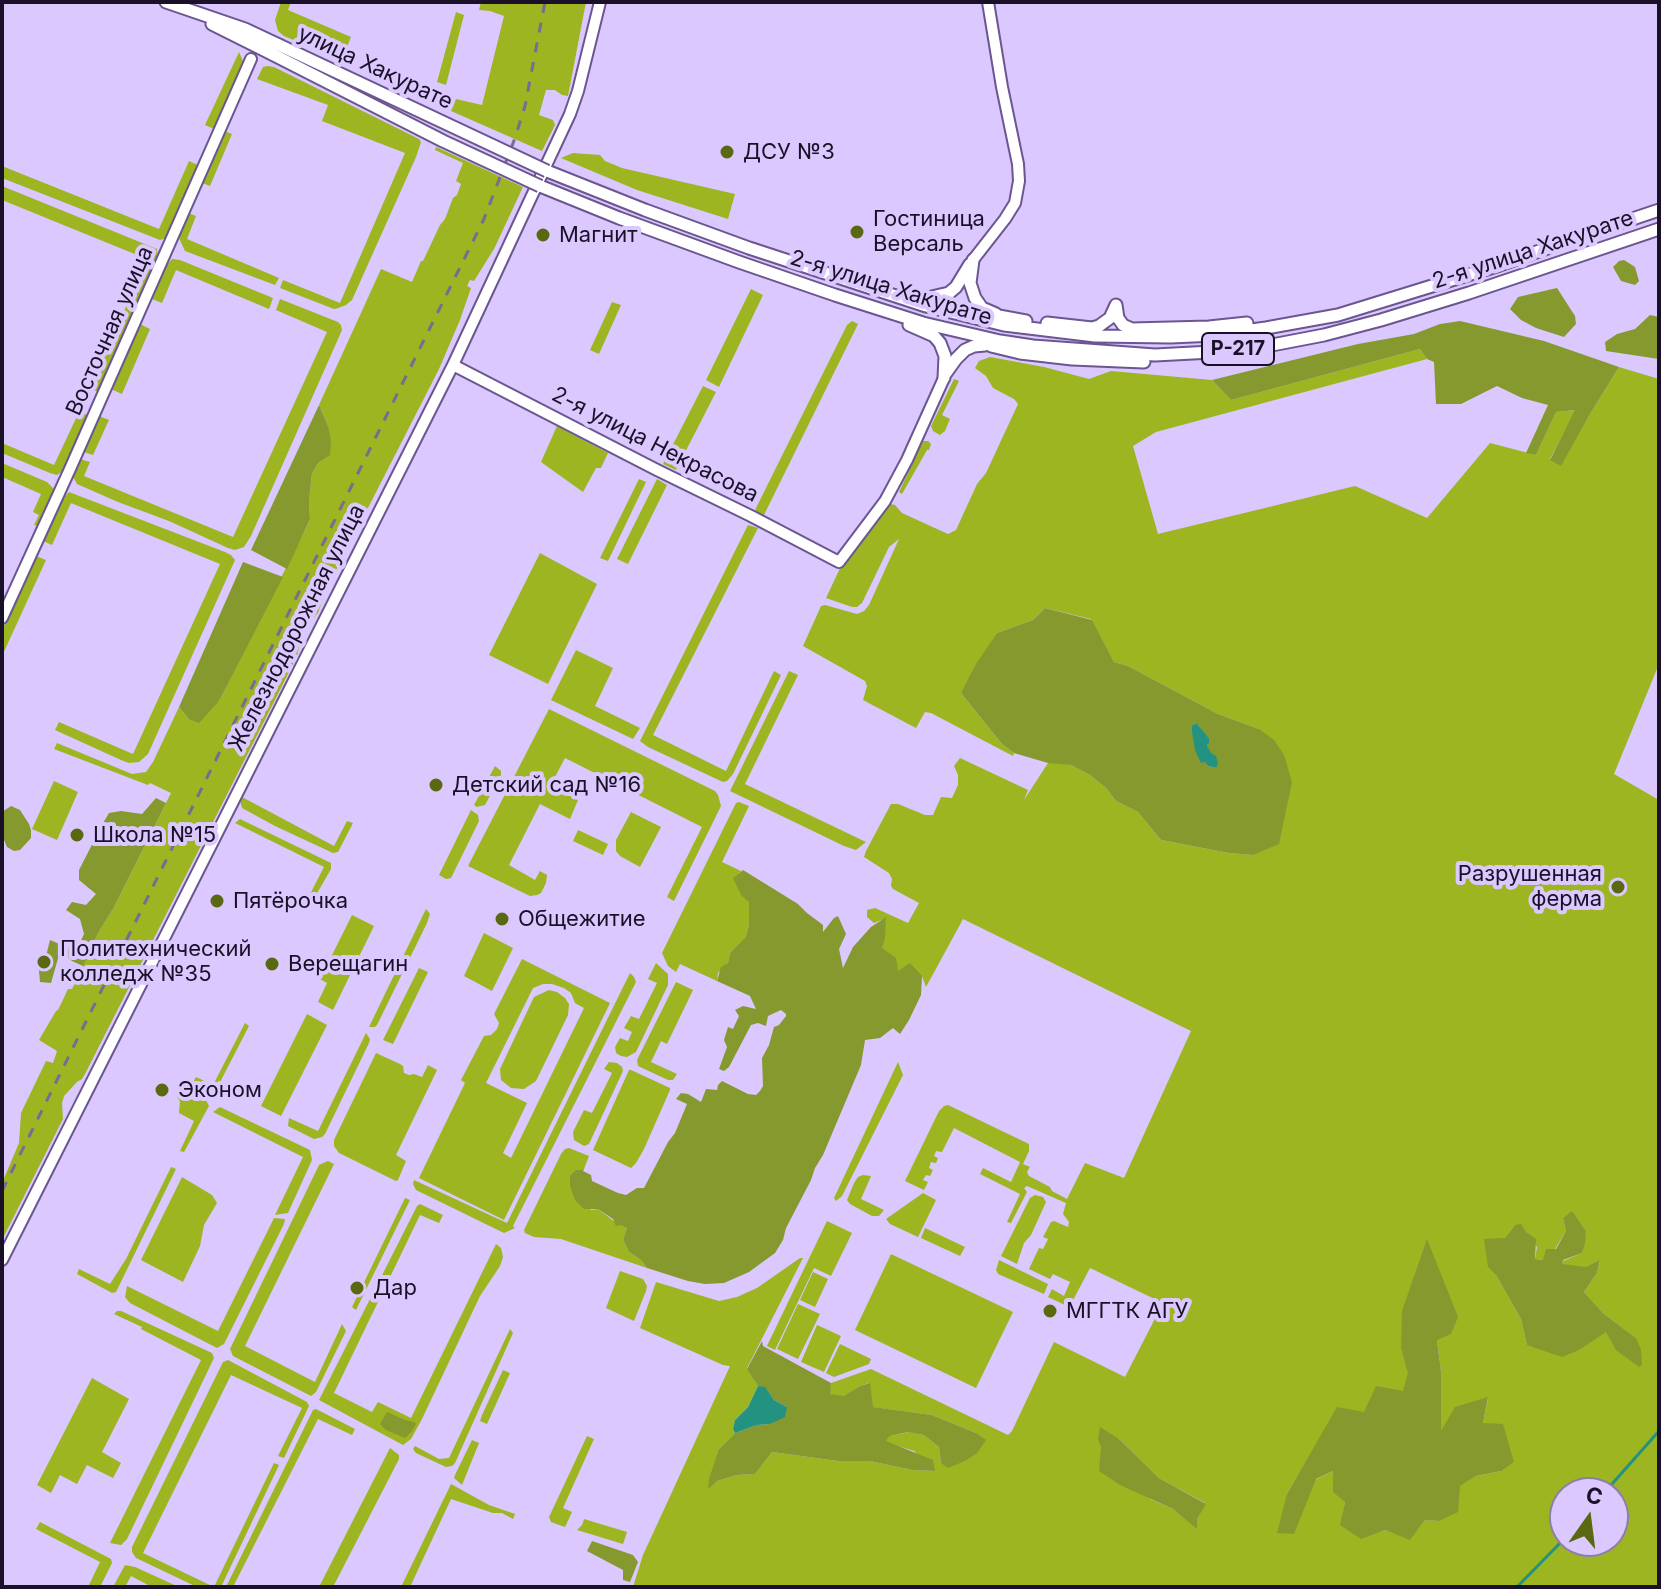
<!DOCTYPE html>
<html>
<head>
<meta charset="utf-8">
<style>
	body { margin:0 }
	#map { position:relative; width:1661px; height:1589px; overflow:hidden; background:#dac8fe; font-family:Inter,sans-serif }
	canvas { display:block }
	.frame { position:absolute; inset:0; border:4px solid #1a1129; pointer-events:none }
	.north { position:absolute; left:1549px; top:1477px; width:80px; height:80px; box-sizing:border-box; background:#dac8fe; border:2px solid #8d7fa9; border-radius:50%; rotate:14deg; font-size:22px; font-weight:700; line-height:32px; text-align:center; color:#1a1129 }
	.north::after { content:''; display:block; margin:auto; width:28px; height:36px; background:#596811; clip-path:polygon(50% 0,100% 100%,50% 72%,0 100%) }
</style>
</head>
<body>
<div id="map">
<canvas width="1661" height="1589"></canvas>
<div class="frame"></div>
<div class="north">С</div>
</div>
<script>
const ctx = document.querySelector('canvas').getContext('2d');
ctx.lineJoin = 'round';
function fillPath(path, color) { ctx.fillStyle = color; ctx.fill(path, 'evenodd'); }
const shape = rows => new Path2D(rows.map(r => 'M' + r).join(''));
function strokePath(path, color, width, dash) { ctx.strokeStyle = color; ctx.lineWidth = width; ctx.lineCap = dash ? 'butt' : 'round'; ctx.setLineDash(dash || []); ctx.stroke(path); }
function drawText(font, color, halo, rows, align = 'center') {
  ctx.font = font + ' Inter,sans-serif'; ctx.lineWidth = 8; ctx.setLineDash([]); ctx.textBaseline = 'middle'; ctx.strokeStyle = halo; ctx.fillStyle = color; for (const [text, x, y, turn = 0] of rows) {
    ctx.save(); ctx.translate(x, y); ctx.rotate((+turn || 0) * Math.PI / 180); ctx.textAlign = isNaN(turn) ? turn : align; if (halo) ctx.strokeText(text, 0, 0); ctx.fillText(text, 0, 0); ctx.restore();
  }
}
const green = shape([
	[281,2,291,2,288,10,351,37,347,47,344,51,341,51,319,40,320,32,306,26,298,42,284,36,278,31,275,20],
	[481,2,586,2,568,96,562,95,555,90,546,90,539,115,553,120,555,125,542,151,451,111,456,99,482,105,504,16,490,11,479,10],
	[456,12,464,15,446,85,437,82],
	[239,52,243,61,214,129,205,125],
	[267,66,274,67,419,139,421,142,416,157,352,300,346,305,338,308,334,309,280,288,283,280,340,303,405,153,322,121,328,105,257,79,263,67],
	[224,131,232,134,210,186,202,183],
	[436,147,523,187,494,249,474,281,470,280,467,286,471,288,460,320,439,369,327,588,318,613,303,629,300,637,300,643,297,656,274,702,85,1074,82,1079,77,1082,64,1096,62,1103,63,1119,2,1240,2,1183,19,1143,21,1113,46,1061,53,1063,57,1051,39,1040,56,1011,58,1010,68,989,72,989,98,933,113,909,171,793,150,783,148,785,54,749,57,743,132,774,146,772,153,762,179,707,189,719,219,701,306,528,310,519,309,502,312,473,319,462,328,426,319,405,381,269,412,282,421,261,423,261,440,225,445,219,453,198,457,195,461,184,456,181,463,163,435,150],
	[573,153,600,155,605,161,622,168,735,194,728,219,637,190,561,158],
	[189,161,198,165,168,235,166,238,160,240,2,178,2,166,159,229],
	[2,186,157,249,158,257,98,392,90,388,147,259,2,200],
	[188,213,196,216,187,239,279,278,275,285,185,251,179,238],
	[172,259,180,260,273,298,269,309,176,270,162,303,152,299,165,267],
	[751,289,763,295,719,387,706,380],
	[280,299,338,322,341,325,342,330,251,536,244,547,235,550,228,548,169,521,118,502,77,484,73,477,80,459,90,462,84,476,233,537,327,332,276,310],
	[612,302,621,305,599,354,590,350],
	[852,321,858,324,763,517,755,513,756,508,847,325],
	[140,324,150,329,122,394,111,389],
	[1420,349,1427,359,1156,432,1133,446,1158,534,1355,486,1427,518,1490,443,1536,455,1556,412,1576,410,1550,459,1561,465,1590,414,1619,367,1659,379,1659,664,1614,774,1659,800,1659,1587,633,1587,643,1555,730,1366,723,1365,640,1328,656,1282,719,1301,737,1297,757,1288,800,1258,803,1258,747,1368,758,1386,748,1407,735,1420,733,1429,735,1433,719,1449,717,1481,737,1475,755,1474,772,1452,838,1461,870,1461,912,1470,934,1471,914,1451,885,1442,890,1436,909,1432,924,1435,939,1447,941,1463,976,1433,932,1415,872,1407,869,1383,860,1386,844,1397,829,1394,831,1383,871,1369,1008,1435,1012,1431,1054,1342,1125,1377,1163,1303,1090,1268,1071,1304,1065,1305,1048,1297,1052,1289,1064,1296,1070,1282,1053,1274,1050,1279,1029,1269,1039,1248,1043,1249,1048,1239,1043,1237,1051,1222,1054,1221,1068,1227,1069,1222,1063,1214,1066,1203,1027,1186,1024,1188,1027,1192,1011,1223,1007,1222,1020,1194,980,1174,983,1168,1011,1182,1020,1162,954,1128,942,1152,936,1151,934,1156,938,1158,936,1163,931,1162,929,1168,933,1170,930,1176,926,1175,923,1180,928,1182,924,1190,905,1181,939,1111,944,1106,948,1105,1029,1144,1029,1151,1023,1164,1030,1167,1027,1172,1029,1176,1050,1187,1052,1191,1067,1199,1085,1163,1124,1178,1191,1031,963,919,926,987,922,976,898,972,882,948,886,918,874,923,867,917,867,910,875,908,908,923,919,903,893,889,891,886,892,879,889,873,864,857,866,851,891,804,898,804,925,815,933,815,941,797,952,798,958,785,958,775,954,766,960,758,1028,790,1024,800,1048,763,1062,763,1071,765,1090,775,1106,788,1116,801,1138,812,1161,840,1229,853,1253,855,1280,833,1283,816,1259,729,1218,714,1128,666,1114,662,1091,619,1045,608,1033,620,997,633,961,693,1002,744,1014,753,1013,756,931,713,925,712,916,728,863,700,867,686,865,681,803,646,821,606,825,605,857,614,864,611,869,605,899,539,889,547,862,603,857,607,852,607,826,598,841,566,887,507,891,504,895,505,902,513,948,534,956,530,977,484,986,473,1018,404,1014,399,993,388,986,376,975,368,979,361,990,357,1044,367,1089,379,1111,371,1212,380,1231,400],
	[1572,1212,1586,1231,1582,1253,1563,1261,1561,1265,1586,1268,1600,1261,1597,1273,1584,1292,1603,1313,1636,1338,1606,1332,1527,1345,1521,1319,1496,1275,1505,1238,1515,1225,1526,1232,1537,1247,1535,1259,1543,1260,1555,1249,1566,1231,1563,1218],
	[1437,1340,1441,1372,1441,1433,1488,1398,1483,1423,1501,1471,1476,1476,1459,1486,1439,1521,1425,1520,1410,1539,1385,1530,1360,1538,1341,1524,1345,1502,1333,1471,1287,1494,1310,1455,1364,1412,1403,1392,1409,1373,1401,1349],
	[1119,1439,1159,1478,1205,1503,1197,1519,1197,1528,1173,1509,1150,1499,1101,1460,1101,1447],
	[1565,1493,1613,1493,1613,1541,1565,1541],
	[954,379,959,381,942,415,950,419,945,431,940,435,933,431,931,426],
	[703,386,716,392,676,470,663,464],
	[79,412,88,415,64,470,57,475,50,473,2,453,2,443,54,465],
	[99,416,109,420,93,455,84,452],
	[557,426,608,453,601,468,596,468,583,492,541,462],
	[923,441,928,441,931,444,929,450,927,450,902,494,899,492],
	[2,463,47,482,54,489,38,526,34,525,39,515,33,512,41,494,2,477],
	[639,479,646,482,608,561,600,558],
	[657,479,667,485,628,564,617,559],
	[69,492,225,552,231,555,235,560,148,754,139,762,129,763,121,760,55,730,59,722,133,754,220,564,71,503,52,545,43,541,61,500],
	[748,525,758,528,653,735,726,771,774,671,781,675,733,774,727,781,723,782,648,747,640,741],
	[540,553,597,584,548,684,489,655],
	[36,556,46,560,2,656,2,630],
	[576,650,613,668,595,706,640,728,633,739,551,700],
	[789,671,798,675,745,784,866,842,856,850,844,846,730,791],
	[549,709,715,791,718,795,721,806,674,901,667,897,702,827,565,758,555,777,577,788,573,796,578,800,570,819,540,804,509,865,535,880,540,871,547,875,546,883,541,893,537,895,530,896,468,866],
	[495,766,501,771,501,775,485,805,477,807,474,805],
	[54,781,78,792,57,840,32,829],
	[242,797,334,846,347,821,353,823,338,852,333,853,275,826,242,808,240,801],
	[739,802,749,806,722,862,741,871,734,878,749,902,749,924,746,938,730,953,728,963,718,973,717,981,680,964,676,972,668,966,662,953,736,803],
	[471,810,478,815,479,821,451,878,446,879,439,875],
	[631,812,661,827,640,867,620,856,616,851,616,840],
	[240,819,331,863,331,869,312,902,307,900,324,867,235,823],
	[578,830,608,844,603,855,573,841],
	[426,909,430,914,427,923,377,1025,375,1027,369,1027],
	[352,915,374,926,333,1010,318,1002,327,983,320,979],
	[484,933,513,948,492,991,464,976],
	[522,959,610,1003,504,1220,419,1178,465,1083,461,1080,484,1036,491,1035,497,1029,499,1023,494,1014],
	[543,984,552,984,564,988,571,993,575,1003,584,1008,511,1158,503,1153,527,1103,486,1083,533,988],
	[656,963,668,974,668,985,636,1052,627,1057,621,1056,616,1053,615,1047,620,1038,628,1041,632,1032,624,1028,631,1016,639,1019,657,983,648,979],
	[419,968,428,972,393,1044,383,1040],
	[630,973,634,977,636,982,513,1226,515,1228,504,1233,416,1190,413,1184,414,1180,507,1223],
	[676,982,693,990,667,1044,661,1041,651,1062,677,1074,673,1080,668,1080,638,1066,637,1060],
	[549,990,557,992,565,998,569,1004,568,1015,536,1081,524,1089,511,1088,501,1080,500,1069,534,997],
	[307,1014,327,1025,281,1116,261,1106],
	[245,1023,249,1026,217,1088,212,1091,193,1082,196,1077,213,1085],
	[366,1033,370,1039,369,1043,325,1134,322,1137,314,1139,288,1126,289,1118,318,1131],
	[376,1053,400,1064,403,1066,404,1073,409,1075,414,1074,422,1077,428,1065,437,1070,396,1155,406,1161,398,1180,396,1181,339,1153,334,1146,334,1140],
	[609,1062,617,1063,622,1067,623,1071,589,1144,584,1146,574,1140,573,1132,584,1110,592,1113,612,1073,604,1069],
	[898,1062,903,1075,842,1196,836,1201,834,1198],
	[629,1070,631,1070,670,1088,670,1090,644,1149,636,1163,631,1168,593,1150],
	[185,1090,206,1100,209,1106,184,1152,180,1151,194,1121,179,1113,180,1101,177,1097,180,1091],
	[220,1107,310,1150,312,1160,288,1213,275,1215,303,1157,213,1112],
	[569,1148,589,1156,584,1169,576,1170,591,1210,598,1209,615,1222,627,1228,623,1240,629,1252,641,1260,647,1268,561,1239,534,1237,525,1233,524,1230,561,1154,565,1149],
	[328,1161,334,1164,245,1346,315,1382,342,1324,346,1331,316,1392,311,1396,233,1356,230,1349,319,1165],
	[171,1167,176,1169,116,1292,112,1293,77,1274,79,1269,110,1284,126,1259],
	[863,1175,871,1176,861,1199,884,1210,879,1216,872,1216,850,1204,847,1200,854,1183,858,1177],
	[182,1177,212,1195,217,1203,204,1225,200,1246,183,1282,141,1260],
	[923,1193,936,1200,918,1237,890,1224,886,1219],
	[1035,1195,1043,1197,1046,1202,1031,1235,1024,1243,1017,1264,1001,1256,1030,1198],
	[405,1198,410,1200,356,1310,352,1307],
	[420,1204,443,1215,439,1223,420,1215,334,1393,372,1412,378,1402,411,1418,496,1244,501,1248,503,1257,500,1266,480,1296,422,1419,411,1439,403,1445,319,1400,417,1206],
	[274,1218,285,1219,284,1224,224,1344,217,1348,130,1303,125,1297,127,1286,218,1331],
	[827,1221,852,1233,831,1276,814,1268,775,1350,767,1346],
	[925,1228,965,1247,960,1256,921,1238],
	[891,1254,1013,1312,976,1388,855,1330],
	[999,1260,1048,1284,1044,1294,998,1274,996,1270],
	[620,1271,643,1279,647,1286,646,1291,634,1321,606,1308],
	[813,1272,828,1279,815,1307,800,1300],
	[798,1304,820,1314,798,1359,777,1349],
	[117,1311,121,1311,212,1353,214,1358,127,1539,121,1545,110,1543,201,1360,141,1329,142,1327,114,1314],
	[817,1325,841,1336,824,1372,801,1362],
	[510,1329,513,1333,455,1463,452,1466,446,1467,416,1453,413,1449,415,1446,439,1459,449,1458],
	[840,1344,871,1359,869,1364,834,1377,826,1373],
	[228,1360,307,1402,309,1406,284,1458,278,1456,302,1408,231,1375,143,1553,214,1587,274,1463,279,1465,221,1587,197,1587,136,1558,132,1552,132,1547,223,1362],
	[503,1370,510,1373,487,1424,480,1421,482,1415],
	[92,1378,129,1399,102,1452,121,1463,113,1478,87,1465,77,1484,60,1475,51,1493,37,1485],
	[316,1409,355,1429,352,1435,318,1419,233,1587,226,1587,313,1410],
	[587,1436,594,1439,563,1508,572,1512,565,1527,551,1522,549,1517],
	[472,1440,479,1443,462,1485,454,1478,455,1475],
	[390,1448,399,1455,399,1459,333,1587,319,1587],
	[451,1484,489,1505,515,1514,513,1519,502,1513,493,1513,451,1499,410,1587,401,1587],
	[584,1519,627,1532,623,1544,577,1530,582,1525],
	[40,1522,111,1559,112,1563,100,1587,88,1587,100,1562,36,1529],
	[125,1565,135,1567,179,1587,152,1587,131,1576,125,1587,113,1587]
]);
const forest = shape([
	[1624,260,1635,267,1639,281,1635,285,1621,281,1613,267,1619,261],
	[1557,288,1575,316,1576,324,1564,337,1536,328,1521,320,1510,309,1518,297],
	[1650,315,1659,317,1659,359,1606,351,1605,342,1617,334,1635,329],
	[1460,321,1544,341,1619,367,1590,414,1561,466,1550,460,1575,410,1556,412,1536,455,1526,453,1548,405,1522,398,1497,386,1461,404,1436,404,1434,362,1427,359,1420,349,1231,400,1212,380,1358,344,1414,334,1440,324],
	[319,405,328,426,331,441,330,455,319,462,312,473,309,502,310,519,287,569,251,550],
	[243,562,283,577,219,701,199,723,189,719,179,707],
	[1045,608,1092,620,1114,662,1128,666,1218,714,1259,729,1274,740,1284,755,1292,782,1279,844,1253,855,1229,853,1161,840,1138,812,1116,801,1106,788,1090,775,1071,765,1048,763,1014,753,1002,744,961,693,976,664,997,633,1033,620],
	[1195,723,1209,738,1207,745,1216,768,1208,766,1205,761,1192,732],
	[156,798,166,803,113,909,98,933,83,966,72,961,65,955,59,955,51,983,40,982,39,971,46,956,50,940,76,951,84,934,80,919,66,910,72,902,86,905,96,894,79,880,79,870,103,823,109,813,121,811,142,814],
	[11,806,20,810,29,824,31,830,31,838,20,850,14,851,7,847,2,835,2,812],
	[743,870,798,904,807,913,823,925,823,932,834,918,838,916,846,934,839,949,843,968,853,947,871,927,886,917,885,938,882,948,896,958,898,971,910,963,922,976,921,995,909,1020,900,1034,893,1028,880,1038,865,1040,861,1065,823,1155,815,1168,811,1180,786,1228,783,1240,775,1253,749,1272,724,1283,705,1284,688,1281,647,1268,641,1260,629,1252,623,1240,627,1228,620,1225,616,1226,613,1219,598,1209,584,1209,575,1200,570,1186,570,1176,576,1170,584,1169,583,1171,591,1175,592,1181,618,1193,626,1195,637,1188,644,1188,668,1142,675,1133,687,1104,676,1099,681,1093,688,1094,701,1102,706,1089,717,1090,718,1085,722,1081,748,1094,756,1095,760,1091,763,1086,762,1058,769,1045,774,1027,779,1025,786,1016,786,1014,781,1010,768,1016,766,1026,758,1023,751,1025,729,1067,724,1071,719,1069,727,1047,724,1040,728,1027,733,1029,739,1016,735,1010,743,1006,756,1009,750,996,717,981,721,967,728,963,730,953,746,937,749,924,749,902,741,895,733,878],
	[1572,1211,1586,1231,1585,1243,1582,1253,1563,1260,1562,1264,1586,1267,1600,1260,1597,1273,1584,1292,1603,1313,1636,1338,1641,1350,1642,1365,1639,1367,1616,1350,1606,1332,1579,1350,1562,1357,1527,1345,1521,1319,1496,1275,1488,1267,1484,1239,1505,1238,1515,1225,1521,1224,1526,1232,1536,1239,1535,1259,1543,1260,1546,1249,1556,1249,1566,1231,1563,1218],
	[1427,1239,1458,1317,1451,1334,1437,1340,1441,1372,1441,1431,1455,1407,1488,1397,1483,1423,1503,1424,1514,1462,1501,1471,1476,1476,1460,1486,1458,1512,1439,1521,1425,1520,1410,1540,1385,1530,1361,1539,1340,1525,1345,1502,1333,1492,1333,1471,1316,1479,1294,1534,1277,1533,1287,1494,1337,1407,1364,1412,1376,1386,1403,1391,1408,1373,1401,1349,1402,1311],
	[762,1341,763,1346,831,1383,830,1394,844,1396,860,1386,870,1383,873,1407,932,1415,976,1433,986,1440,977,1453,965,1461,948,1468,941,1463,939,1447,924,1435,908,1432,890,1436,886,1441,933,1460,935,1471,912,1470,870,1461,838,1461,772,1452,755,1474,737,1475,717,1481,708,1489,709,1479,719,1449,735,1433,757,1425,770,1424,787,1407,774,1400,765,1388,758,1386,747,1369],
	[387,1412,405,1420,414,1422,416,1424,412,1431,405,1438,386,1430,380,1424],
	[1100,1427,1119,1439,1159,1478,1206,1504,1197,1519,1197,1529,1173,1509,1120,1485,1099,1471,1101,1447,1098,1439],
	[592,1541,633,1555,638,1562,630,1582,623,1580,623,1570,587,1551]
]);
const water = shape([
	[1196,723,1209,738,1209,743,1207,745,1211,753,1216,756,1218,763,1216,768,1208,766,1205,762,1201,763,1195,750,1192,732,1192,726],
	[758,1386,765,1387,774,1400,787,1407,785,1417,770,1424,757,1425,735,1433,733,1429,735,1420,748,1407]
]);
const stream = shape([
	[1604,1493,1659,1431],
	[1517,1587,1565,1538]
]);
const secondary = shape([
	[973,260,1005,219,1015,203,1019,181,1018,164,1002,87,988,2],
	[453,365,657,470,751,516,839,562,885,501,907,460,944,378],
	[2,618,70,469,251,59],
	[2,1260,453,365,570,114,578,91,600,2]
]);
const primary = shape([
	[166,2,245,29,279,45],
	[212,24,274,55],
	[547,171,645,210,749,248,926,306,1004,325,1095,336,1171,337,1215,335,1266,328,1338,315,1500,265,1573,239,1659,210],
	[540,186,619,218,739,262,835,295,923,323,1000,341,1033,346,1155,355,1212,352,1272,345,1324,335,1381,320,1469,293,1659,229],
	[973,260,970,283,975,298,982,308,996,314],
	[927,298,949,293,956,287,970,264],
	[988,314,1026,321],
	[1047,323,1092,328,1099,326,1110,318,1116,305,1118,318,1123,325,1132,329,1209,327,1247,323],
	[909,325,934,336,940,343,945,356,944,378],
	[991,346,1020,353,1072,359,1144,362],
	[946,373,956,359,965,350,974,346,985,345]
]);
const rail = shape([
	[2,1191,484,219,515,138,525,106,545,2]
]);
const primaryBridge = shape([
	[279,45,547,171],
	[274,55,443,141,540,186]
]);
const markers = [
	[727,152,8,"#596811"],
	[857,232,8,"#596811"],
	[543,235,8,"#596811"],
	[436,785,8,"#596811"],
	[77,835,8,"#596811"],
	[1618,887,8,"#596811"],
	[217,901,8,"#596811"],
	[502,919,8,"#596811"],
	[44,962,8,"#596811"],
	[272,964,8,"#596811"],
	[162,1090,8,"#596811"],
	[357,1288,8,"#596811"],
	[1050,1311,8,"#596811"]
];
const shields = [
	[1238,349,72]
];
const shieldNames = [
	["Р-217",1238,349]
];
const streetNames = [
	["улица Хакурате",375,68,25],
	["2-я улица Хакурате",1533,250,-18],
	["2-я улица Хакурате",891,288,17],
	["Восточная улица",110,331,-66],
	["2-я улица Некрасова",655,445,27],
	["Железнодорожная улица",297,628,-63]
];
const poiNames = [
	["ДСУ №3",743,152],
	["Гостиница",873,219],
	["Версаль",873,244],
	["Магнит",559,235],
	["Детский сад №16",452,785],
	["Школа №15",93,835],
	["Разрушенная",1602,874,"right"],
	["ферма",1602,899,"right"],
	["Пятёрочка",233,901],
	["Общежитие",518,919],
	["Политехнический",60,949],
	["колледж №35",60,974],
	["Верещагин",288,964],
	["Эконом",178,1090],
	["Дар",373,1288],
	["МГГТК АГУ",1066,1311]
];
fillPath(green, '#9cb520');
fillPath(forest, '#85992e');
fillPath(water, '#239281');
strokePath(stream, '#239281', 3);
strokePath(secondary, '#6b5691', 14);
strokePath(primary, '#6b5691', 15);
strokePath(secondary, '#fff', 10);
strokePath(primary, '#fff', 11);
strokePath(rail, '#796b92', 3, [10, 10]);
strokePath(primaryBridge, '#6b5691', 15, []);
strokePath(primaryBridge, '#fff', 11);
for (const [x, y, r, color] of markers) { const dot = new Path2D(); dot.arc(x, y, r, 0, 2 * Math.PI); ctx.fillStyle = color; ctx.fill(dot); strokePath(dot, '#dac8fe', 3); }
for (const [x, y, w] of shields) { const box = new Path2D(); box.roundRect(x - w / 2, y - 16, w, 32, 6); ctx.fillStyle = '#dac8fe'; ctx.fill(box); strokePath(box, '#1a1129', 2); }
drawText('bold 20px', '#1a1129', null, shieldNames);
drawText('22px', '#1a1129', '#dac8fe', streetNames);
drawText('22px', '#1a1129', '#dac8fe', poiNames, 'left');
</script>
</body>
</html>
